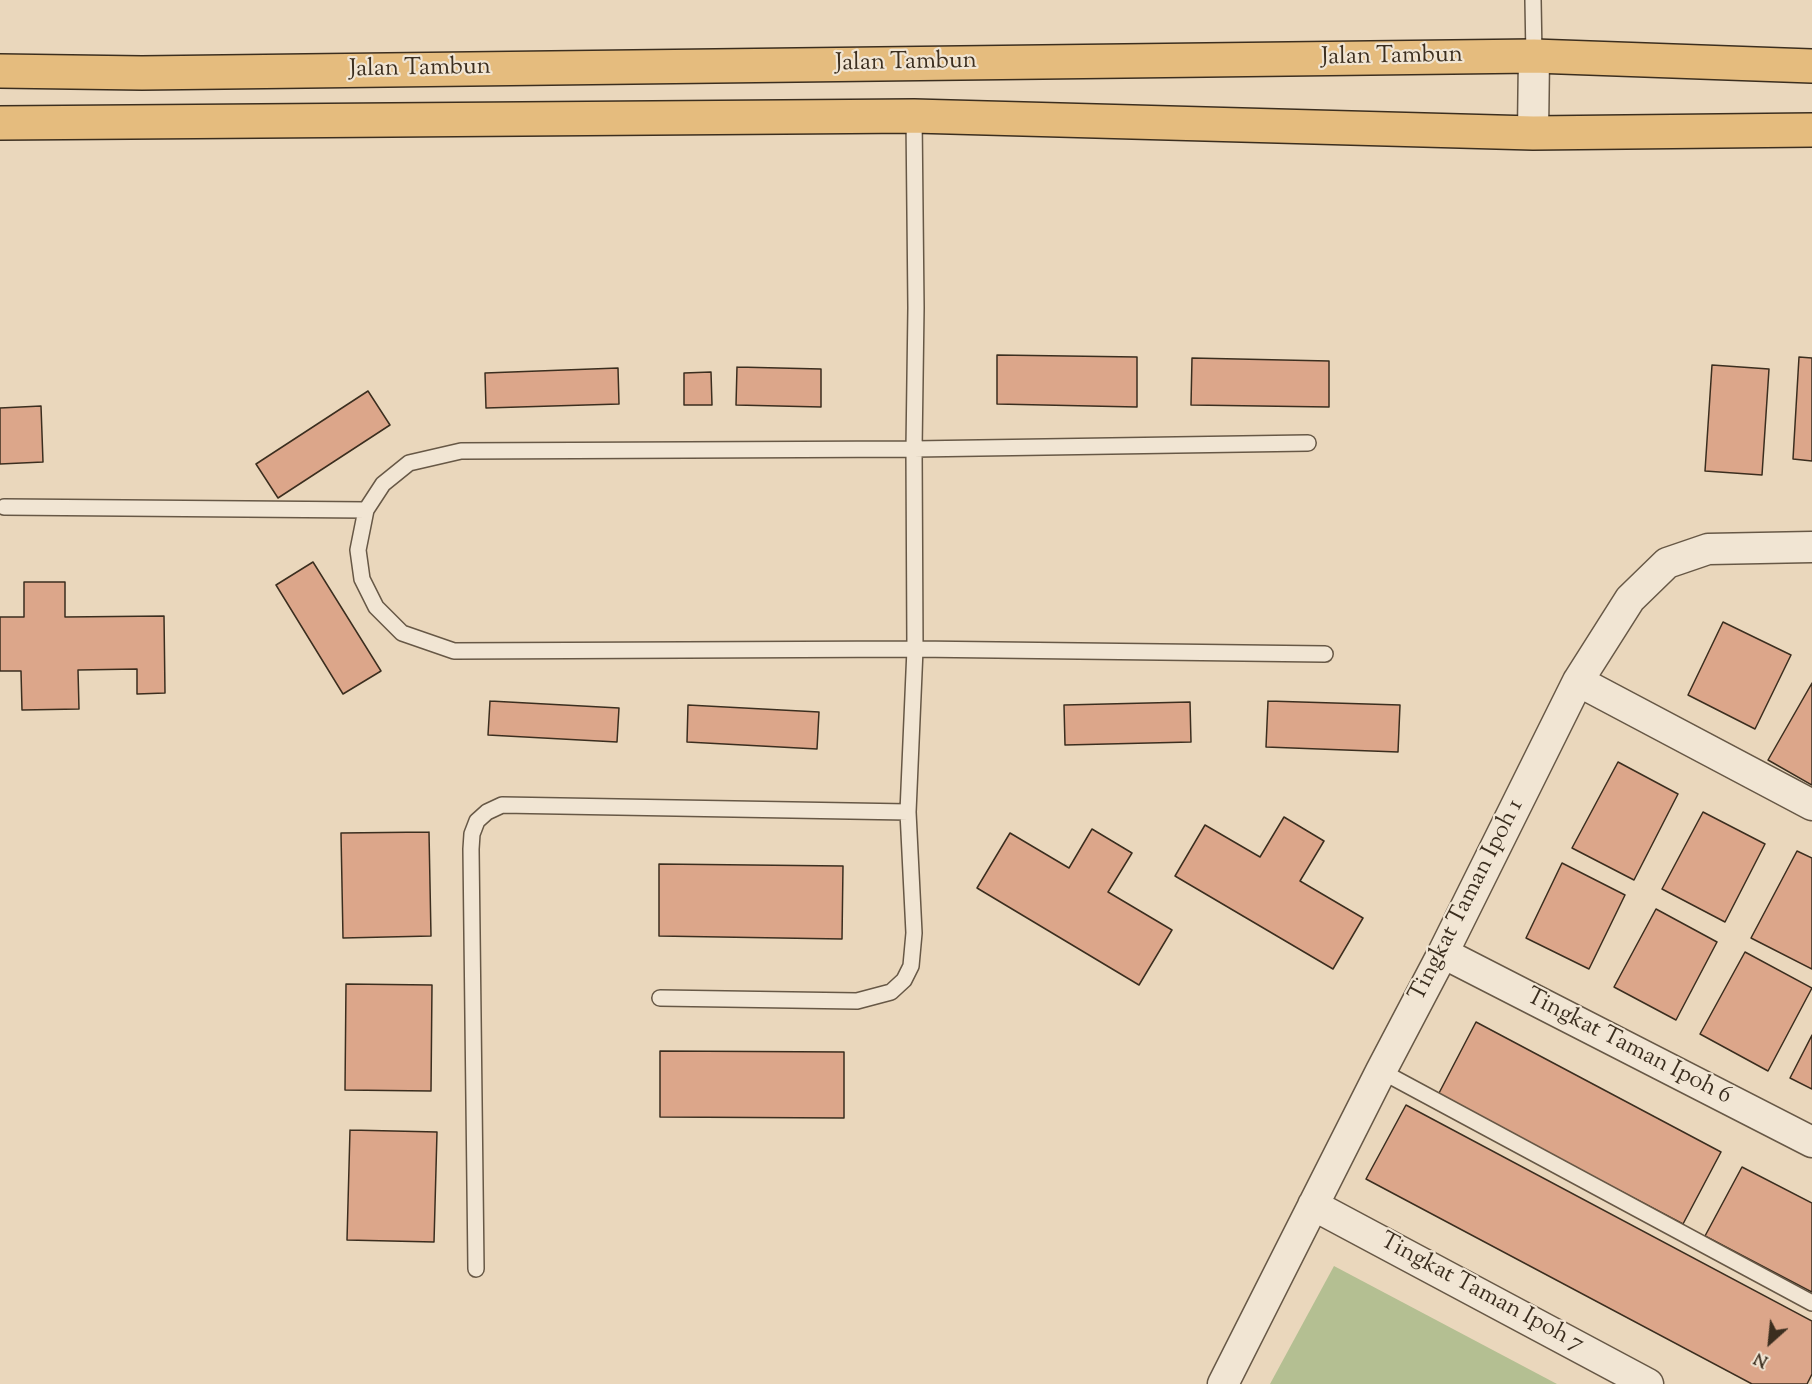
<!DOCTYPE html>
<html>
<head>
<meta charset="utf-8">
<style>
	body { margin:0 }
	#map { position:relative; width:1812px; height:1384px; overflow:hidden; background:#ead7bc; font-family:"Sorts Mill Goudy",serif }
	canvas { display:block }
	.north { position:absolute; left:1740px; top:1312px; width:60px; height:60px; -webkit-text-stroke:4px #f1e5d3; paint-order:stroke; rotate:207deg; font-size:16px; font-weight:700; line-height:24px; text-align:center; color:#3b2e1f }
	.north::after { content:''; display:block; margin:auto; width:21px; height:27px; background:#3b2e1f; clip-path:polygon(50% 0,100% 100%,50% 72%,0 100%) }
</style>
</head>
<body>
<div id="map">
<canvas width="1812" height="1384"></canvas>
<div class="north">N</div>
</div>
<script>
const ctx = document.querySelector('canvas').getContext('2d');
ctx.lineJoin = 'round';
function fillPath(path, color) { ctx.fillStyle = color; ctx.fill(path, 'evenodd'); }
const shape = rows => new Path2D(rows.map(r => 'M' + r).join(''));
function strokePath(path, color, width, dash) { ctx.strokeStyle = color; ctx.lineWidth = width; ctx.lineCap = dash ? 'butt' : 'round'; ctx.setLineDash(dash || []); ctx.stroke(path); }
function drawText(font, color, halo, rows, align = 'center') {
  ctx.font = font + ' "Sorts Mill Goudy",serif'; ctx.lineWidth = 4.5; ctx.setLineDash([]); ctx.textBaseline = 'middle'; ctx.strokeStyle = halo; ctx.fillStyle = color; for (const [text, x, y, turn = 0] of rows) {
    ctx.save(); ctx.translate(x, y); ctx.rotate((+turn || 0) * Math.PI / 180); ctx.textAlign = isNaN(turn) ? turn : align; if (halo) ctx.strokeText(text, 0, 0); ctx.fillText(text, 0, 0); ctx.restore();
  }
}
const green = shape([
	[1334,1266,1557,1384,1270,1384]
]);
const building = shape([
	[997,355,1137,357,1137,407,997,404,997,355],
	[1799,357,1812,358,1812,461,1793,459,1799,357],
	[1192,358,1329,361,1329,407,1191,405,1192,358],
	[1712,365,1769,369,1762,475,1705,471,1712,365],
	[737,367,821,369,821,407,736,405,737,367],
	[618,368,619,404,486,408,485,373,618,368],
	[711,372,712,405,684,405,684,373,711,372],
	[368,391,390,425,278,498,256,464,368,391],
	[41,406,43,462,0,464,0,408,41,406],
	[313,562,381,671,343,694,276,585,313,562],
	[24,582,65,582,65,617,164,616,165,693,137,694,137,669,78,670,79,709,22,710,21,671,0,671,0,617,24,617,24,582],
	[1723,622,1791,655,1755,729,1688,695,1723,622],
	[1812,683,1812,785,1768,760,1812,683],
	[490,701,619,708,617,742,488,735,490,701],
	[1268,701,1400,705,1398,752,1266,747,1268,701],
	[1190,702,1191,742,1065,745,1064,705,1190,702],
	[688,705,819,712,817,749,687,742,688,705],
	[1618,762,1678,794,1634,880,1572,848,1618,762],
	[1703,812,1765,844,1725,922,1662,889,1703,812],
	[1284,817,1324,841,1300,881,1363,918,1333,969,1175,876,1205,825,1260,857,1284,817],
	[1092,829,1132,853,1108,892,1172,930,1139,985,977,888,1010,833,1069,868,1092,829],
	[429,832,431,936,343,938,341,833,429,832],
	[1797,851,1812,858,1812,969,1751,938,1797,851],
	[1562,863,1625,895,1589,969,1526,938,1562,863],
	[659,864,843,866,842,939,659,936,659,864],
	[1656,909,1717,942,1676,1020,1614,987,1656,909],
	[1745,952,1812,988,1768,1071,1700,1034,1745,952],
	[346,984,432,985,431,1091,345,1090,346,984],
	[1476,1022,1721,1152,1683,1224,1438,1095,1476,1022],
	[1812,1035,1812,1089,1790,1078,1812,1035],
	[660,1051,844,1052,844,1118,660,1117,660,1051],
	[1406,1105,1812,1321,1812,1374,1807,1384,1752,1384,1366,1179,1406,1105],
	[350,1130,437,1132,434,1242,347,1240,350,1130],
	[1742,1167,1812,1203,1812,1292,1705,1236,1742,1167]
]);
const lane = shape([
	[1533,0,1534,56],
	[1308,443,914,449,461,451,409,463,383,484,366,510,358,550,362,579,376,607,402,633,454,651,915,649,1325,654],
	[4,507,366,510],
	[660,998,857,1001,891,992,904,980,911,966,914,933,908,812,915,649,914,449,916,308,914,116],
	[1381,1071,1812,1303],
	[476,1269,471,849,472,834,477,821,487,812,502,805,908,812]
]);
const street = shape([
	[1533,133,1534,56],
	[1578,681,1812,805],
	[1443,953,1812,1142],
	[1313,1205,1648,1384],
	[1223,1384,1381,1071,1443,953,1578,681,1630,599,1667,563,1708,549,1812,547]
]);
const primary = shape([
	[0,71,142,73,1534,56,1812,66],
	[0,123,914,116,1533,133,1812,130]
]);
const streetNames = [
	["Jalan Tambun",1392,58,-1],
	["Jalan Tambun",906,64,-1],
	["Jalan Tambun",420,70,-1],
	["Tingkat Taman Ipoh 1",1468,901,-63],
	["Tingkat Taman Ipoh 6",1628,1048,27],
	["Tingkat Taman Ipoh 7",1481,1294,28]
];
fillPath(green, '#b4bf92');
fillPath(building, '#dca68a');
strokePath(building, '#3b2e1f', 1.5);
strokePath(lane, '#675846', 18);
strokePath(street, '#675846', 33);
strokePath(primary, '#3b2e1f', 36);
strokePath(lane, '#f1e5d3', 15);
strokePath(street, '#f1e5d3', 30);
strokePath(primary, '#e5bc7e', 33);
drawText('24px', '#3b2e1f', '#f1e5d3', streetNames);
</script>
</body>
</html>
